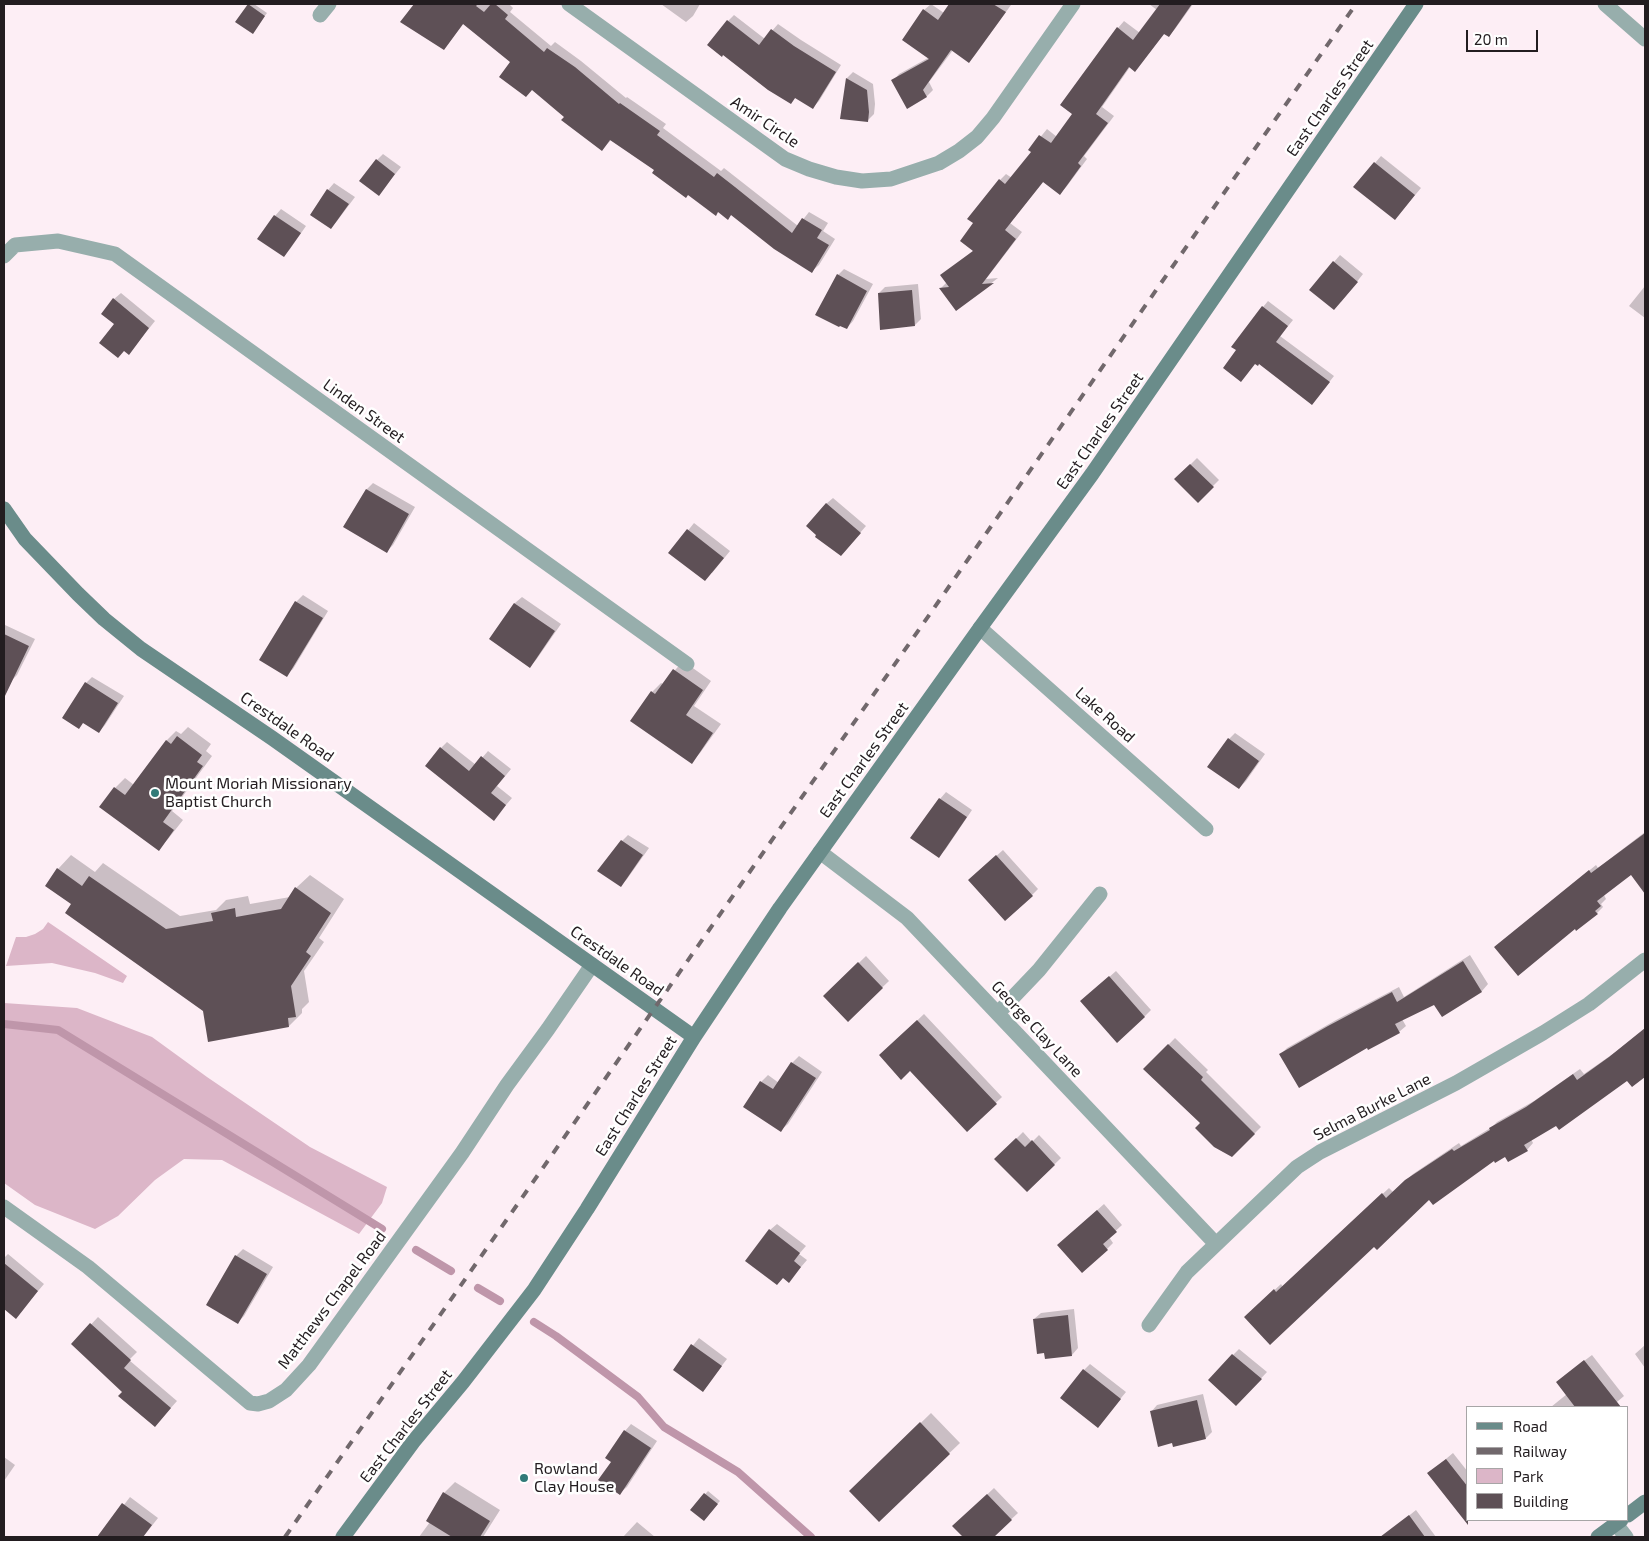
<!DOCTYPE html>
<html>
<head>
<meta charset="utf-8">
<style>
	body { margin:0 }
	#map { position:relative; width:1649px; height:1541px; overflow:hidden; background:#fdeef5; font-family:"Exo 2",sans-serif }
	canvas { display:block }
	.frame { position:absolute; inset:0; border:5px solid #231d20; pointer-events:none }
	.legend { position:absolute; left:1466px; top:1406px; width:162px; height:115px; box-sizing:border-box; background:#fff; border:1px solid #a7a5a6; margin:0; padding:6px 9px; list-style:none; font-size:15px; color:#231d20 }
	.legend li { display:flex; align-items:center; gap:10px; height:25px }
	.legend b { width:25px; border:1px solid #a7a5a6 }
	.scale { position:absolute; left:1466px; top:30px; width:72px; height:22px; box-sizing:border-box; border:2px solid #231d20; border-top:0; padding-left:6px; font-size:15px; line-height:18px; white-space:nowrap; color:#231d20; -webkit-text-stroke:4px #fff; paint-order:stroke }
</style>
</head>
<body>
<div id="map">
<canvas width="1649" height="1541"></canvas>
<div class="frame"></div>
<ul class="legend">
<li><b style="height:6px;background:#6a8c8a"></b>Road</li>
<li><b style="height:6px;background:#71686c"></b>Railway</li>
<li><b style="height:14px;background:#dcb6c8"></b>Park</li>
<li><b style="height:14px;background:#5e5056"></b>Building</li>
</ul>
<div class="scale">20 m</div>
</div>
<script>
const ctx = document.querySelector('canvas').getContext('2d');
ctx.lineJoin = 'round';
function fillPath(path, color) { ctx.fillStyle = color; ctx.fill(path, 'evenodd'); }
const shape = rows => new Path2D(rows.map(r => 'M' + r).join(''));
function strokePath(path, color, width, dash) { ctx.strokeStyle = color; ctx.lineWidth = width; ctx.lineCap = dash ? 'butt' : 'round'; ctx.setLineDash(dash || []); ctx.stroke(path); }
function drawText(font, color, halo, rows, align = 'center') {
  ctx.font = font + ' "Exo 2",sans-serif'; ctx.lineWidth = 5; ctx.setLineDash([]); ctx.textBaseline = 'middle'; ctx.strokeStyle = halo; ctx.fillStyle = color; for (const [text, x, y, turn = 0] of rows) {
    ctx.save(); ctx.translate(x, y); ctx.rotate((+turn || 0) * Math.PI / 180); ctx.textAlign = isNaN(turn) ? turn : align; if (halo) ctx.strokeText(text, 0, 0); ctx.fillText(text, 0, 0); ctx.restore();
  }
}
const green = shape([
	[48,922,127,976,123,983,95,973,52,963,6,966,16,937,26,937,35,934,43,929],
	[4,1003,77,1008,152,1037,207,1077,310,1147,387,1187,382,1203,359,1234,222,1160,184,1159,155,1180,118,1216,95,1229,35,1205,4,1183]
]);
const shadow = shape([
	[250,4,254,4,267,13,255,29,249,5],
	[412,4,509,4,513,8,510,12,551,46,555,42,581,61,626,98,627,97,666,124,663,128,721,171,724,168,798,226,809,212,828,223,823,231,835,239,819,265,812,271,732,214,728,218,611,140,602,150,566,117,512,62,464,23,444,49],
	[661,4,700,4,693,16,686,22],
	[931,4,944,13,950,4,1011,5,975,55,969,61,953,50,929,82,933,90,927,96,908,107,893,81,899,74,928,58,924,10],
	[1149,4,1193,4,1175,29,1169,36,1165,33,1135,70,1130,67,1102,107,1114,116,1084,156,1087,159,1067,186,1060,193,1044,181,1010,223,1022,232,986,279,998,278,957,309,941,288,947,282,942,275,974,250,975,223,1000,180,1006,174,1012,178,1032,152,1030,150,1047,129,1057,137,1074,113,1118,28,1124,21,1140,33,1157,10],
	[734,15,765,39,778,24,801,40,841,65,819,101,813,107,796,97,791,103,728,21],
	[853,72,873,84,875,104,874,114,867,121,842,118,847,78],
	[383,154,401,167,379,194,377,160],
	[1381,156,1421,188,1401,212,1375,163],
	[334,183,355,197,337,221,331,228,311,215,328,190],
	[281,209,306,226,290,249,284,256,259,239,275,216],
	[1340,255,1363,274,1341,302,1334,262],
	[844,269,873,284,853,321,847,328,838,275],
	[918,284,921,319,915,325,879,293,885,287],
	[1645,286,1645,318,1629,306],
	[121,293,155,321,135,346,116,324,114,299],
	[1268,301,1293,320,1280,336,1334,376,1312,404,1259,363,1256,363,1263,307],
	[1197,458,1219,480,1198,501,1176,479],
	[373,483,415,507,393,545,387,551,345,527,367,489],
	[833,498,866,526,847,548,826,504],
	[694,523,730,551,712,573,670,553],
	[303,595,328,611,293,669,286,675,261,660,296,602],
	[522,597,561,624,536,660,530,666,491,638,515,603],
	[5,625,35,639,17,675,11,681,4,678,4,626],
	[683,661,711,681,694,706,721,724,700,753,691,762,652,692,661,683,663,684],
	[92,677,124,696,105,725,99,732,86,683],
	[188,727,211,744,206,751,212,756,172,811,183,820,168,839,158,849,101,807,115,788,125,778,134,785,166,741,176,731,181,734],
	[1235,733,1265,754,1246,781,1239,788,1229,739],
	[447,742,476,765,488,751,511,769,497,786,512,798,494,819,441,748],
	[946,792,972,810,945,850,938,856,940,799],
	[1645,832,1645,876,1637,882,1631,874,1604,895,1606,899,1601,904,1603,907,1597,913,1575,928,1496,947,1596,865,1598,868],
	[628,835,649,848,627,879,621,885,622,841],
	[1003,850,1038,889,1032,895,976,874],
	[71,855,95,872,103,863,180,916,216,910,226,900,248,896,250,904,290,897,296,888,310,875,344,899,319,938,324,942,304,971,309,1002,302,1009,302,1013,289,1026,204,1010,72,904,46,886,58,869],
	[1470,955,1488,984,1482,991,1442,1015,1435,1003,1402,1019,1406,1026,1399,1032,1281,1054,1287,1048,1336,1020,1399,987,1404,997],
	[866,956,889,981,848,1020,825,996],
	[1116,971,1151,1010,1144,1017,1089,995],
	[924,1014,1002,1097,967,1130,910,1070,881,1055],
	[1645,1029,1645,1075,1632,1085,1627,1079,1531,1139,1533,1143,1527,1150,1494,1159,1430,1198,1374,1245,1252,1311,1281,1284,1283,1287,1389,1188,1393,1192,1413,1174,1459,1143,1461,1146,1492,1127,1497,1122,1534,1101,1580,1069,1584,1074,1617,1051],
	[1175,1038,1208,1070,1206,1072,1261,1127,1232,1156,1202,1123,1145,1069],
	[799,1056,822,1072,788,1124,781,1130,745,1107,761,1082,768,1075,779,1083,792,1063],
	[1023,1132,1032,1142,1039,1135,1061,1158,1027,1191,996,1159],
	[1104,1204,1122,1225,1109,1237,1113,1243,1107,1249,1065,1239],
	[777,1224,806,1246,799,1254,807,1260,789,1281,784,1277,770,1230],
	[243,1249,273,1267,244,1316,238,1322,236,1256],
	[8,1254,44,1284,16,1317,4,1307,4,1258],
	[1074,1309,1078,1348,1072,1355,1034,1319,1041,1313],
	[98,1317,137,1352,129,1360,177,1401,161,1419,124,1392,73,1344],
	[699,1338,727,1359,703,1390,674,1369],
	[1645,1345,1645,1368,1635,1354],
	[1239,1349,1267,1372,1254,1386,1233,1355],
	[1592,1355,1624,1396,1611,1407,1551,1407,1567,1394,1564,1376],
	[1090,1364,1126,1392,1098,1426,1084,1370],
	[1203,1394,1212,1432,1206,1438,1151,1412,1157,1405],
	[931,1413,960,1443,879,1520,851,1491],
	[631,1424,657,1441,627,1487,620,1493,612,1462,625,1431],
	[1453,1453,1468,1472,1468,1516,1428,1474],
	[4,1457,15,1465,4,1481],
	[455,1482,500,1510,483,1537,419,1537,430,1522,444,1493],
	[994,1488,1018,1513,992,1537,965,1537,954,1526],
	[708,1491,720,1501,706,1517,691,1510],
	[130,1497,158,1518,143,1537,99,1537],
	[1416,1510,1436,1537,1390,1537,1397,1532,1401,1522],
	[637,1522,655,1537,623,1537]
]);
const stream = shape([
	[4,1024,58,1030,382,1229],
	[416,1250,451,1271],
	[478,1288,500,1301],
	[534,1322,556,1336,638,1397,664,1427,738,1472,811,1537]
]);
const building = shape([
	[248,4,265,16,253,34,235,22],
	[414,4,478,4,476,6,484,12,491,4,495,4,508,15,505,19,544,52,547,48,575,67,619,104,620,103,660,131,657,135,714,177,717,173,735,187,792,233,802,218,822,230,817,238,829,245,812,273,774,249,731,215,728,220,718,212,716,216,688,195,686,198,652,173,654,170,610,140,602,151,561,120,564,117,532,90,526,97,499,77,510,62,463,24,444,50,400,22],
	[949,4,993,4,1006,12,969,63,951,50,923,90,927,97,907,109,891,80,929,59,902,40,923,9,938,20],
	[1160,4,1192,4,1169,37,1164,34,1135,72,1129,67,1096,114,1108,123,1078,163,1081,166,1060,195,1043,182,1005,230,1016,239,982,284,994,283,956,311,939,288,949,287,940,275,973,251,960,241,973,223,967,219,999,179,1005,184,1031,152,1028,150,1039,135,1051,143,1072,114,1060,105,1117,27,1133,40],
	[727,20,759,45,771,29,794,46,836,72,813,109,795,98,791,104,768,90,723,55,722,57,707,45],
	[846,78,867,90,869,112,868,122,840,119],
	[376,159,395,174,379,196,359,181],
	[1374,162,1415,195,1395,220,1353,187],
	[327,189,349,204,331,229,310,215],
	[274,215,301,233,284,257,257,239],
	[1333,261,1358,282,1334,310,1309,290],
	[837,274,867,291,847,329,840,326,839,327,815,315],
	[912,290,915,326,880,330,878,293],
	[113,298,149,328,129,355,124,351,118,358,99,343,114,324,101,314],
	[1262,306,1288,326,1276,342,1330,382,1312,405,1259,364,1258,366,1255,364,1241,382,1223,368,1236,350,1231,347],
	[1190,464,1214,487,1198,503,1174,479],
	[366,489,409,514,387,553,343,527],
	[826,503,861,533,841,556,815,537,816,535,806,526],
	[687,529,724,558,705,581,668,553],
	[295,601,323,618,287,677,259,660],
	[514,603,555,631,530,668,489,639],
	[4,634,29,646,4,698],
	[673,669,703,690,686,715,713,733,692,764,630,721,651,691,655,694],
	[85,682,118,703,99,733,83,723,79,729,62,718],
	[177,736,202,755,197,762,203,766,163,822,174,830,159,851,99,807,114,787,125,795,166,740,171,744],
	[1228,738,1259,761,1239,789,1207,767],
	[440,747,469,771,481,756,505,776,491,793,506,805,494,821,425,766],
	[939,798,967,817,939,858,910,838],
	[1645,833,1645,894,1631,875,1597,901,1601,906,1595,911,1598,914,1576,931,1575,929,1518,976,1494,947,1589,870,1591,873],
	[621,840,643,855,621,887,597,871],
	[996,855,1033,896,1005,921,968,880],
	[57,868,82,886,89,876,166,929,213,921,211,913,235,908,236,917,281,909,295,887,331,913,306,952,311,956,291,986,296,1017,288,1018,289,1027,208,1042,203,1011,65,913,71,904,45,886],
	[1463,961,1482,992,1442,1017,1434,1005,1395,1024,1400,1033,1368,1050,1367,1048,1299,1088,1279,1054,1328,1026,1392,992,1397,1002],
	[858,962,883,988,848,1022,823,996],
	[1109,976,1145,1017,1117,1043,1080,1001],
	[917,1020,997,1104,967,1132,910,1071,901,1080,879,1055],
	[1645,1028,1645,1077,1632,1087,1627,1081,1559,1130,1556,1126,1524,1145,1528,1151,1508,1162,1505,1157,1495,1163,1494,1161,1433,1205,1429,1200,1377,1250,1374,1247,1270,1345,1244,1317,1274,1289,1276,1292,1382,1193,1386,1198,1405,1180,1452,1149,1454,1151,1490,1130,1489,1128,1526,1107,1573,1074,1577,1080,1609,1057],
	[1168,1044,1203,1077,1201,1080,1255,1134,1232,1157,1214,1147,1195,1128,1200,1123,1143,1069],
	[791,1062,816,1078,781,1132,743,1107,760,1081,773,1089],
	[1016,1138,1025,1147,1032,1140,1055,1165,1027,1192,994,1159],
	[1097,1210,1117,1232,1103,1244,1108,1250,1082,1273,1057,1245],
	[769,1229,800,1253,794,1261,801,1267,789,1283,783,1278,777,1285,745,1261],
	[235,1255,267,1274,238,1324,206,1305],
	[4,1263,38,1291,16,1319,4,1309],
	[1068,1315,1072,1356,1045,1359,1044,1353,1037,1354,1033,1319],
	[90,1323,131,1360,124,1368,171,1408,155,1427,118,1396,122,1392,71,1344],
	[691,1344,722,1366,703,1392,673,1370],
	[1232,1354,1262,1379,1236,1406,1208,1380],
	[1584,1360,1621,1407,1575,1407,1556,1382],
	[1083,1369,1121,1399,1098,1428,1060,1398],
	[1197,1400,1206,1439,1173,1447,1172,1443,1158,1447,1150,1411],
	[920,1422,950,1454,879,1522,849,1491],
	[624,1430,651,1448,620,1495,598,1480,611,1462,605,1458],
	[1446,1459,1468,1487,1468,1525,1427,1473],
	[443,1492,490,1521,480,1537,452,1537,426,1521],
	[704,1493,718,1504,704,1521,690,1510],
	[987,1494,1012,1520,994,1537,963,1537,952,1526],
	[122,1503,152,1525,143,1537,97,1537],
	[1409,1515,1425,1537,1380,1537]
]);
const street = shape([
	[569,4,785,159,809,169,836,177,862,181,891,179,939,163,959,151,977,137,993,118,1073,4],
	[1605,4,1645,39],
	[320,15,329,4],
	[4,256,15,245,58,241,115,254,687,664],
	[980,628,1206,829],
	[820,852,907,918,1216,1244],
	[998,1013,1039,970,1100,894],
	[4,1207,88,1267,250,1403,258,1404,269,1401,286,1390,309,1365,462,1153,507,1085,548,1029,592,965],
	[1149,1325,1187,1272,1297,1167,1320,1152,1456,1083,1543,1033,1589,1004,1645,960],
	[1616,1524,1626,1537]
]);
const secondary = shape([
	[4,509,25,539,78,594,104,619,141,649,272,738,694,1037],
	[1628,1515,1645,1502],
	[343,1537,413,1442,463,1382,534,1290,587,1209,694,1037,780,908,980,628,1092,474,1416,4],
	[1598,1537,1621,1520]
]);
const rail = shape([
	[285,1537,1356,4]
]);
const markers = [
	[155,793,5,"#317a78"],
	[524,1478,5,"#317a78"]
];
const streetNames = [
	["East Charles Street",1330,98,-55],
	["Amir Circle",765,122,34],
	["Linden Street",364,411,36],
	["East Charles Street",1100,431,-55],
	["Lake Road",1105,715,42],
	["Crestdale Road",287,727,35],
	["East Charles Street",864,760,-54],
	["Crestdale Road",617,961,35],
	["George Clay Lane",1037,1029,47],
	["East Charles Street",636,1096,-58],
	["Selma Burke Lane",1372,1107,-27],
	["Matthews Chapel Road",332,1300,-53],
	["East Charles Street",406,1426,-52]
];
const poiNames = [
	["Mount Moriah Missionary",165,784],
	["Baptist Church",165,802],
	["Rowland",534,1469],
	["Clay House",534,1487]
];
fillPath(green, '#dcb6c8');
fillPath(shadow, '#0003');
strokePath(stream, '#bf96aa', 8);
fillPath(building, '#5e5056');
strokePath(street, '#97aeac', 15);
strokePath(secondary, '#6a8c8a', 15);
strokePath(rail, '#71686c', 4, [9, 9]);
for (const [x, y, r, color] of markers) { const dot = new Path2D(); dot.arc(x, y, r, 0, 2 * Math.PI); ctx.fillStyle = color; ctx.fill(dot); strokePath(dot, '#fff', 2); }
drawText('16px', '#231d20', '#fff', streetNames);
drawText('16px', '#231d20', '#fff', poiNames, 'left');
</script>
</body>
</html>
